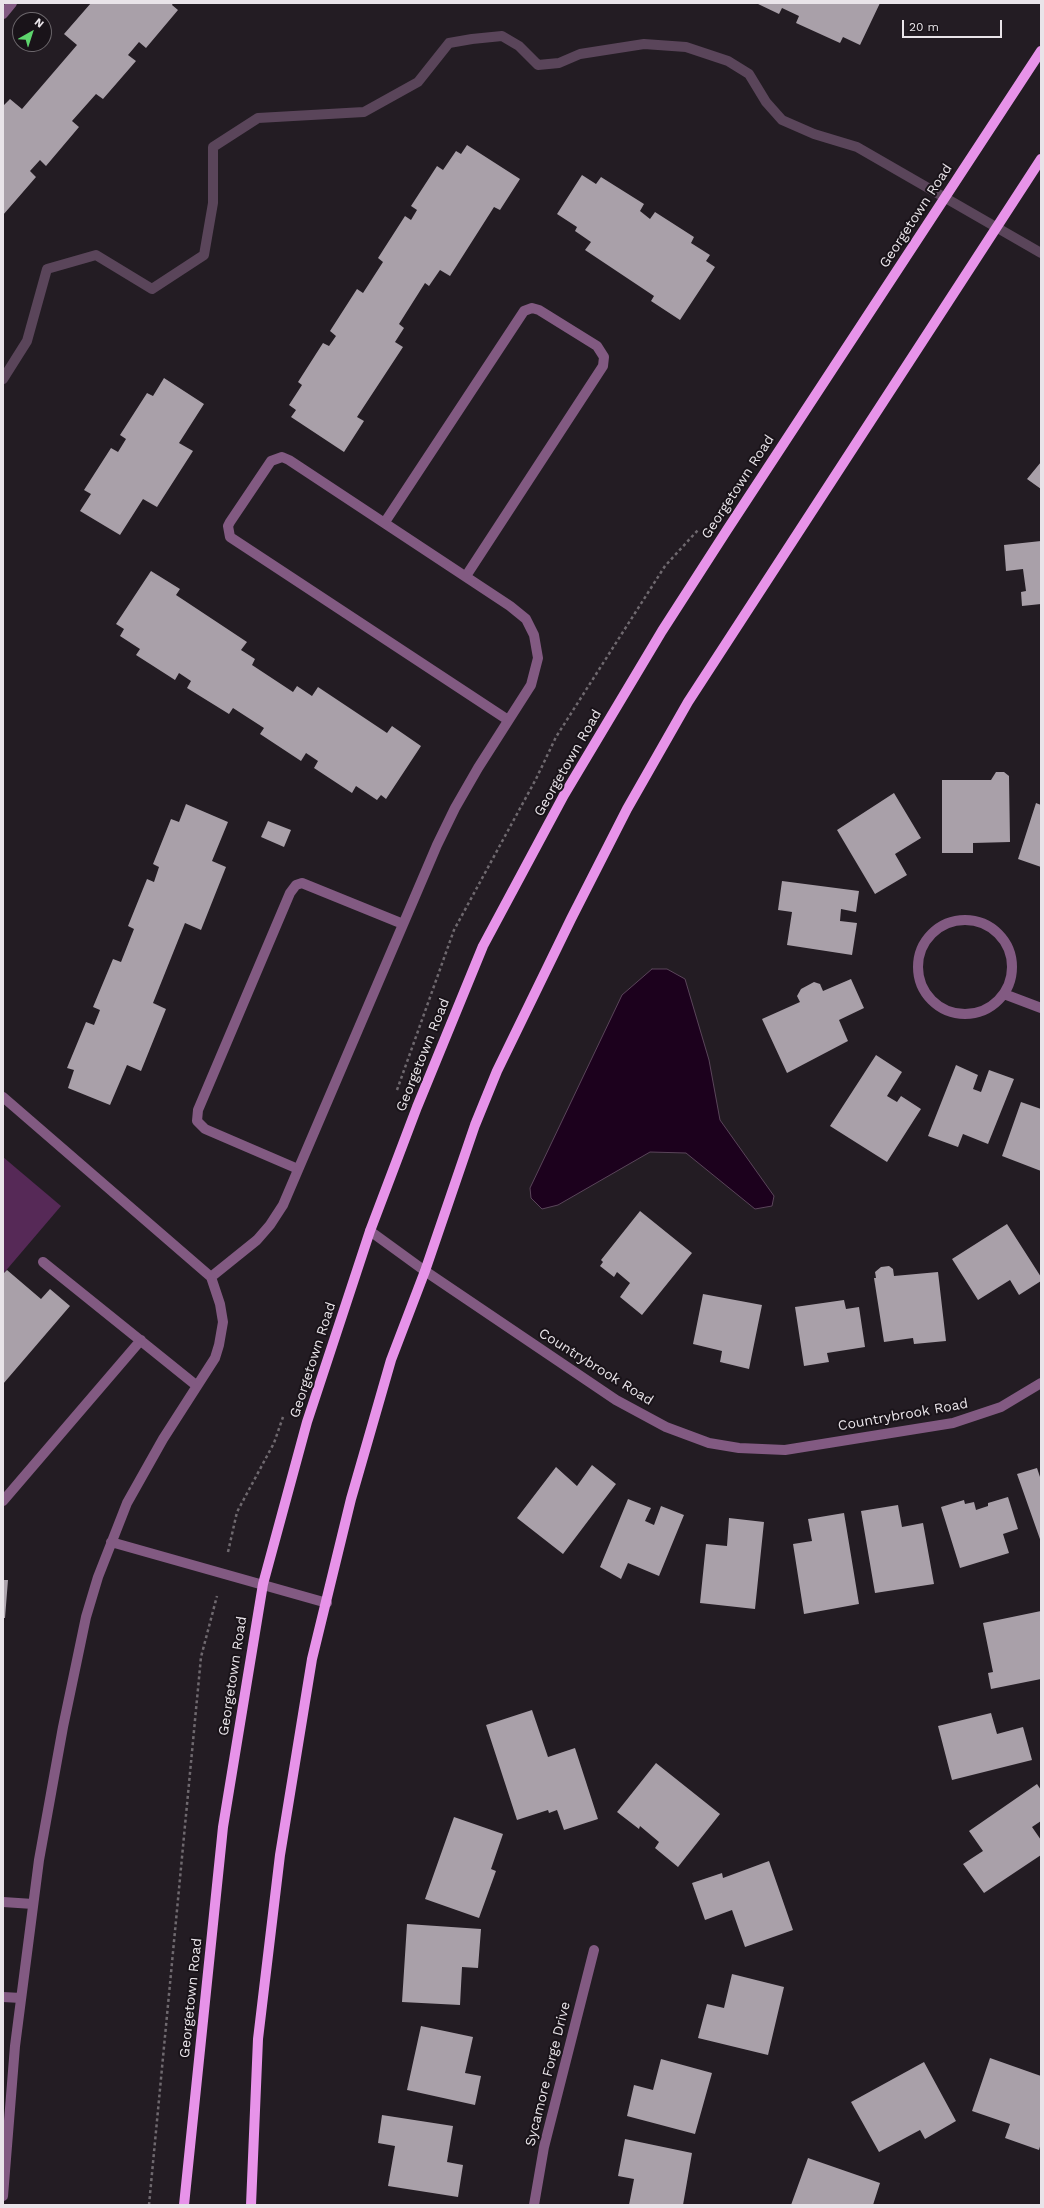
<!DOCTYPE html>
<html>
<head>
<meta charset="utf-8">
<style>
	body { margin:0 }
	#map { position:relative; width:1044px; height:2208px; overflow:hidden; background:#231c23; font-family:"Work Sans",sans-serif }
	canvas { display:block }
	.frame { position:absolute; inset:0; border:4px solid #e9e4e9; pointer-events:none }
	.north { position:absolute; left:12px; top:12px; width:40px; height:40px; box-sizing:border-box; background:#191319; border:1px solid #6c676c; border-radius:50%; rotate:39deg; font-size:11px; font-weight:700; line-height:16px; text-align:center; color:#e9e4e9 }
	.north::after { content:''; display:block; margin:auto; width:14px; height:18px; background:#5dd56d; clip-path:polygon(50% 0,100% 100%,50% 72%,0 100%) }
	.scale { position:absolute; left:902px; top:20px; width:100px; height:18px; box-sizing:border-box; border:2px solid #e9e4e9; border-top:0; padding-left:5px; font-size:12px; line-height:14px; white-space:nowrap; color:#e9e4e9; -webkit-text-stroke:3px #191319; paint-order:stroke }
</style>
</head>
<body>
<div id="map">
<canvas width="1044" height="2208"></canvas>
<div class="frame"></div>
<div class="north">N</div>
<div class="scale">20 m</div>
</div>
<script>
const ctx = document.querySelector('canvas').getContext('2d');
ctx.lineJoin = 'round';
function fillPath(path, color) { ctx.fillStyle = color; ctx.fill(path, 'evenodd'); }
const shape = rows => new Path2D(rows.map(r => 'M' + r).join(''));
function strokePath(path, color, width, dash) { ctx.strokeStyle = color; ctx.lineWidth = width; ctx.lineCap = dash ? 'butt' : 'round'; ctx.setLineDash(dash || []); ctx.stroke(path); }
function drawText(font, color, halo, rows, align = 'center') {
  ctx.font = font + ' "Work Sans",sans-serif'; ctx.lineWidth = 4; ctx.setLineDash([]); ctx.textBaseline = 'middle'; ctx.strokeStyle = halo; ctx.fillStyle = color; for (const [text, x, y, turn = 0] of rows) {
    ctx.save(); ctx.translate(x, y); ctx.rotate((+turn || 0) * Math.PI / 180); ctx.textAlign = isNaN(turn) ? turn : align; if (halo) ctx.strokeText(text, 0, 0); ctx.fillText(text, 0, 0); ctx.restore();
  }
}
const green = shape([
	[3,1157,61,1206,3,1274]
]);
const water = shape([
	[652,969,667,969,685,979,709,1060,720,1120,774,1196,772,1206,755,1209,686,1153,650,1152,558,1205,542,1209,531,1198,530,1188,622,995,652,969]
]);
const stream = shape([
	[3,379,27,341,47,269,96,255,152,289,204,255,213,203,213,147,258,118,364,112,418,82,449,43,472,39,502,36,519,46,538,65,559,63,580,54,644,44,686,47,728,61,749,74,766,102,782,120,814,134,857,147,1041,253]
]);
const building = shape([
	[91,3,173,3,172,5,178,10,146,48,139,42,128,55,136,61,103,99,96,94,72,121,79,127,46,166,40,160,30,171,36,177,3,215,3,106,10,99,22,109,77,45,64,34],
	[756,3,880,3,860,45,843,37,840,43,796,23,799,16,782,8,779,14],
	[467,145,520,179,500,210,494,207,450,276,440,270,429,286,425,283,399,324,404,328,395,342,403,347,357,417,364,421,344,452,291,417,296,410,289,405,302,385,298,382,323,343,329,346,336,336,330,331,357,289,363,293,383,262,378,258,405,216,411,220,417,210,411,206,437,166,443,170,456,151,461,154],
	[582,175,596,184,601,177,644,204,640,211,650,219,655,212,694,237,691,243,710,255,706,261,715,267,680,320,651,301,654,296,585,250,591,242,575,231,577,227,557,214],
	[164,378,204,404,179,443,193,451,157,507,143,499,120,535,80,511,91,494,84,490,111,448,118,452,126,439,120,435,147,393,153,396],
	[1041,462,1041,489,1027,479],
	[1041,541,1041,604,1022,606,1021,592,1026,591,1023,569,1006,571,1004,545],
	[151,571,180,589,176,595,247,642,241,650,255,659,252,665,293,692,297,686,312,696,318,687,387,733,392,726,421,746,386,799,381,795,377,800,356,786,352,793,314,768,318,761,306,753,301,761,260,734,264,728,233,708,229,714,187,688,191,681,179,673,175,680,136,655,140,649,120,636,124,629,116,624],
	[996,772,1004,772,1009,776,1010,842,973,843,973,853,942,853,942,780,991,780],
	[894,793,921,838,895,854,907,875,875,894,837,830],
	[1036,803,1041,805,1041,867,1018,859],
	[186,804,228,822,212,861,226,867,201,930,185,923,153,1003,166,1009,141,1071,127,1065,110,1105,68,1088,74,1070,67,1068,86,1022,94,1025,100,1010,93,1007,113,959,121,962,134,929,128,926,147,879,154,882,159,867,153,864,171,819,179,822],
	[268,821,291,830,284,847,261,837],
	[782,881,859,891,856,912,841,909,840,921,857,923,852,955,787,945,792,912,778,910],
	[851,979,864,1008,839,1020,848,1041,787,1073,762,1019,800,1002,797,996,801,989,814,982,820,984,823,991],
	[876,1055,902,1072,887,1096,897,1102,901,1096,921,1109,887,1162,830,1126],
	[956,1065,978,1075,973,1089,981,1092,989,1070,1014,1079,988,1144,963,1134,958,1147,928,1136],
	[1021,1102,1041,1109,1041,1171,1002,1156],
	[640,1211,692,1253,642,1315,620,1297,630,1283,617,1272,614,1277,600,1266,603,1262,601,1260],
	[1007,1224,1041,1277,1041,1281,1019,1295,1010,1280,978,1300,952,1259],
	[889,1266,893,1269,894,1276,938,1272,946,1341,914,1344,913,1338,884,1342,874,1278,876,1278,875,1272,881,1267],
	[7,1270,41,1299,50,1289,70,1306,3,1384,3,1274],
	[703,1294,762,1305,749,1369,720,1362,722,1351,693,1344],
	[844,1300,846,1309,859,1307,865,1347,827,1353,829,1362,804,1366,795,1307],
	[592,1465,616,1484,563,1554,517,1518,556,1467,577,1486],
	[1037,1468,1041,1480,1041,1542,1017,1474],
	[1008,1497,1018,1529,1003,1534,1009,1553,960,1568,941,1507,964,1500,965,1504,974,1502,976,1510,988,1506,988,1503],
	[628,1499,651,1508,645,1521,654,1525,661,1506,684,1515,659,1576,628,1563,621,1579,600,1567],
	[898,1505,902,1527,923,1523,934,1584,875,1593,861,1511],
	[844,1513,859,1604,804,1614,793,1544,812,1541,808,1519],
	[729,1518,764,1522,755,1609,700,1603,706,1544,727,1546],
	[3,1580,8,1580,5,1618,3,1618],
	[1041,1611,1041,1679,991,1689,988,1673,993,1672,983,1623],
	[532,1710,548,1757,575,1748,598,1819,564,1830,557,1810,549,1813,548,1810,517,1820,486,1725],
	[991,1713,997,1734,1023,1727,1032,1760,952,1780,938,1726],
	[656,1763,720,1814,678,1867,655,1848,659,1842,640,1826,639,1829,617,1812],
	[1037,1784,1041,1790,1041,1821,1032,1827,1041,1840,1041,1855,984,1893,963,1864,983,1851,969,1831],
	[454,1817,503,1834,491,1869,496,1871,479,1918,425,1899],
	[769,1861,793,1930,745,1947,732,1910,705,1920,692,1883,722,1873,723,1878],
	[407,1924,481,1929,478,1968,462,1967,460,2005,402,2002],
	[732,1974,784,1987,768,2055,698,2038,707,2004,724,2008],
	[421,2026,473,2037,465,2073,481,2076,475,2105,407,2090],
	[990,2058,1041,2076,1041,2143,1039,2150,1005,2138,1010,2124,972,2111],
	[661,2059,712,2073,695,2134,627,2116,634,2085,653,2090],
	[924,2062,956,2121,925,2139,920,2130,879,2152,851,2102],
	[382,2115,453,2126,447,2162,463,2165,458,2197,388,2186,395,2146,378,2143],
	[625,2139,692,2153,683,2205,629,2205,634,2179,618,2176],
	[808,2158,880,2183,873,2205,791,2205]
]);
const path = shape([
	[397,1090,454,930,536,779,556,737,665,566,698,530],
	[228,1552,237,1512,274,1443,283,1417],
	[149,2205,201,1657,217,1596]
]);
const minor = shape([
	[3,14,12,3],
	[385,522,524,311,532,308,539,310,597,346,604,357,603,366,466,576],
	'918 967a47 47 0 1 1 94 0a47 47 0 1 1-94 0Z',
	[1004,994,1041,1008],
	[3,1097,211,1277,220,1304,223,1322,219,1345,215,1358,163,1439,127,1503,98,1577,86,1617,63,1727,39,1860,15,2046,3,2196],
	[298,1169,205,1129,197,1121,198,1110,290,893,296,885,302,883,403,924],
	[370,1231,425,1271,616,1400,666,1427,709,1443,739,1448,785,1450,953,1423,1001,1407,1041,1383],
	[43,1262,197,1386],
	[211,1277,257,1240,270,1225,283,1205,437,845,455,808,478,768,531,685,538,658,534,635,526,619,510,606,289,460,282,457,271,461,230,522,228,526,230,537,508,720],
	[3,1501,141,1340],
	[111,1542,327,1603],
	[3,1902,33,1904],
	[3,1997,21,1998],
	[534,2205,544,2147,594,1950]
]);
const major = shape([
	[184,2205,223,1827,263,1584,307,1422,370,1231,417,1107,483,946,564,795,662,631,727,530,1041,51],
	[251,2205,258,2039,280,1855,312,1659,351,1499,391,1360,425,1271,475,1125,497,1071,571,919,627,809,688,702,1041,159]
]);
const streetNames = [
	["Georgetown Road",916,216,-57],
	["Georgetown Road",738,487,-57],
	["Georgetown Road",568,763,-60],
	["Georgetown Road",423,1055,-68],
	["Georgetown Road",313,1360,-72],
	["Countrybrook Road",596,1367,32],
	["Countrybrook Road",903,1415,-10],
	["Georgetown Road",233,1676,-81],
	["Georgetown Road",191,1998,-84],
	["Sycamore Forge Drive",548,2074,-76]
];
fillPath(green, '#562957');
fillPath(water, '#1c011d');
strokePath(water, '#5a455a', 1);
strokePath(stream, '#5a455a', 10);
fillPath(building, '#a9a0a9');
strokePath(path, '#6f696f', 2.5, [3, 3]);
strokePath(minor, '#825a82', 10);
strokePath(major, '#e793e9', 10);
drawText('14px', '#e9e4e9', '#191319', streetNames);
</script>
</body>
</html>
